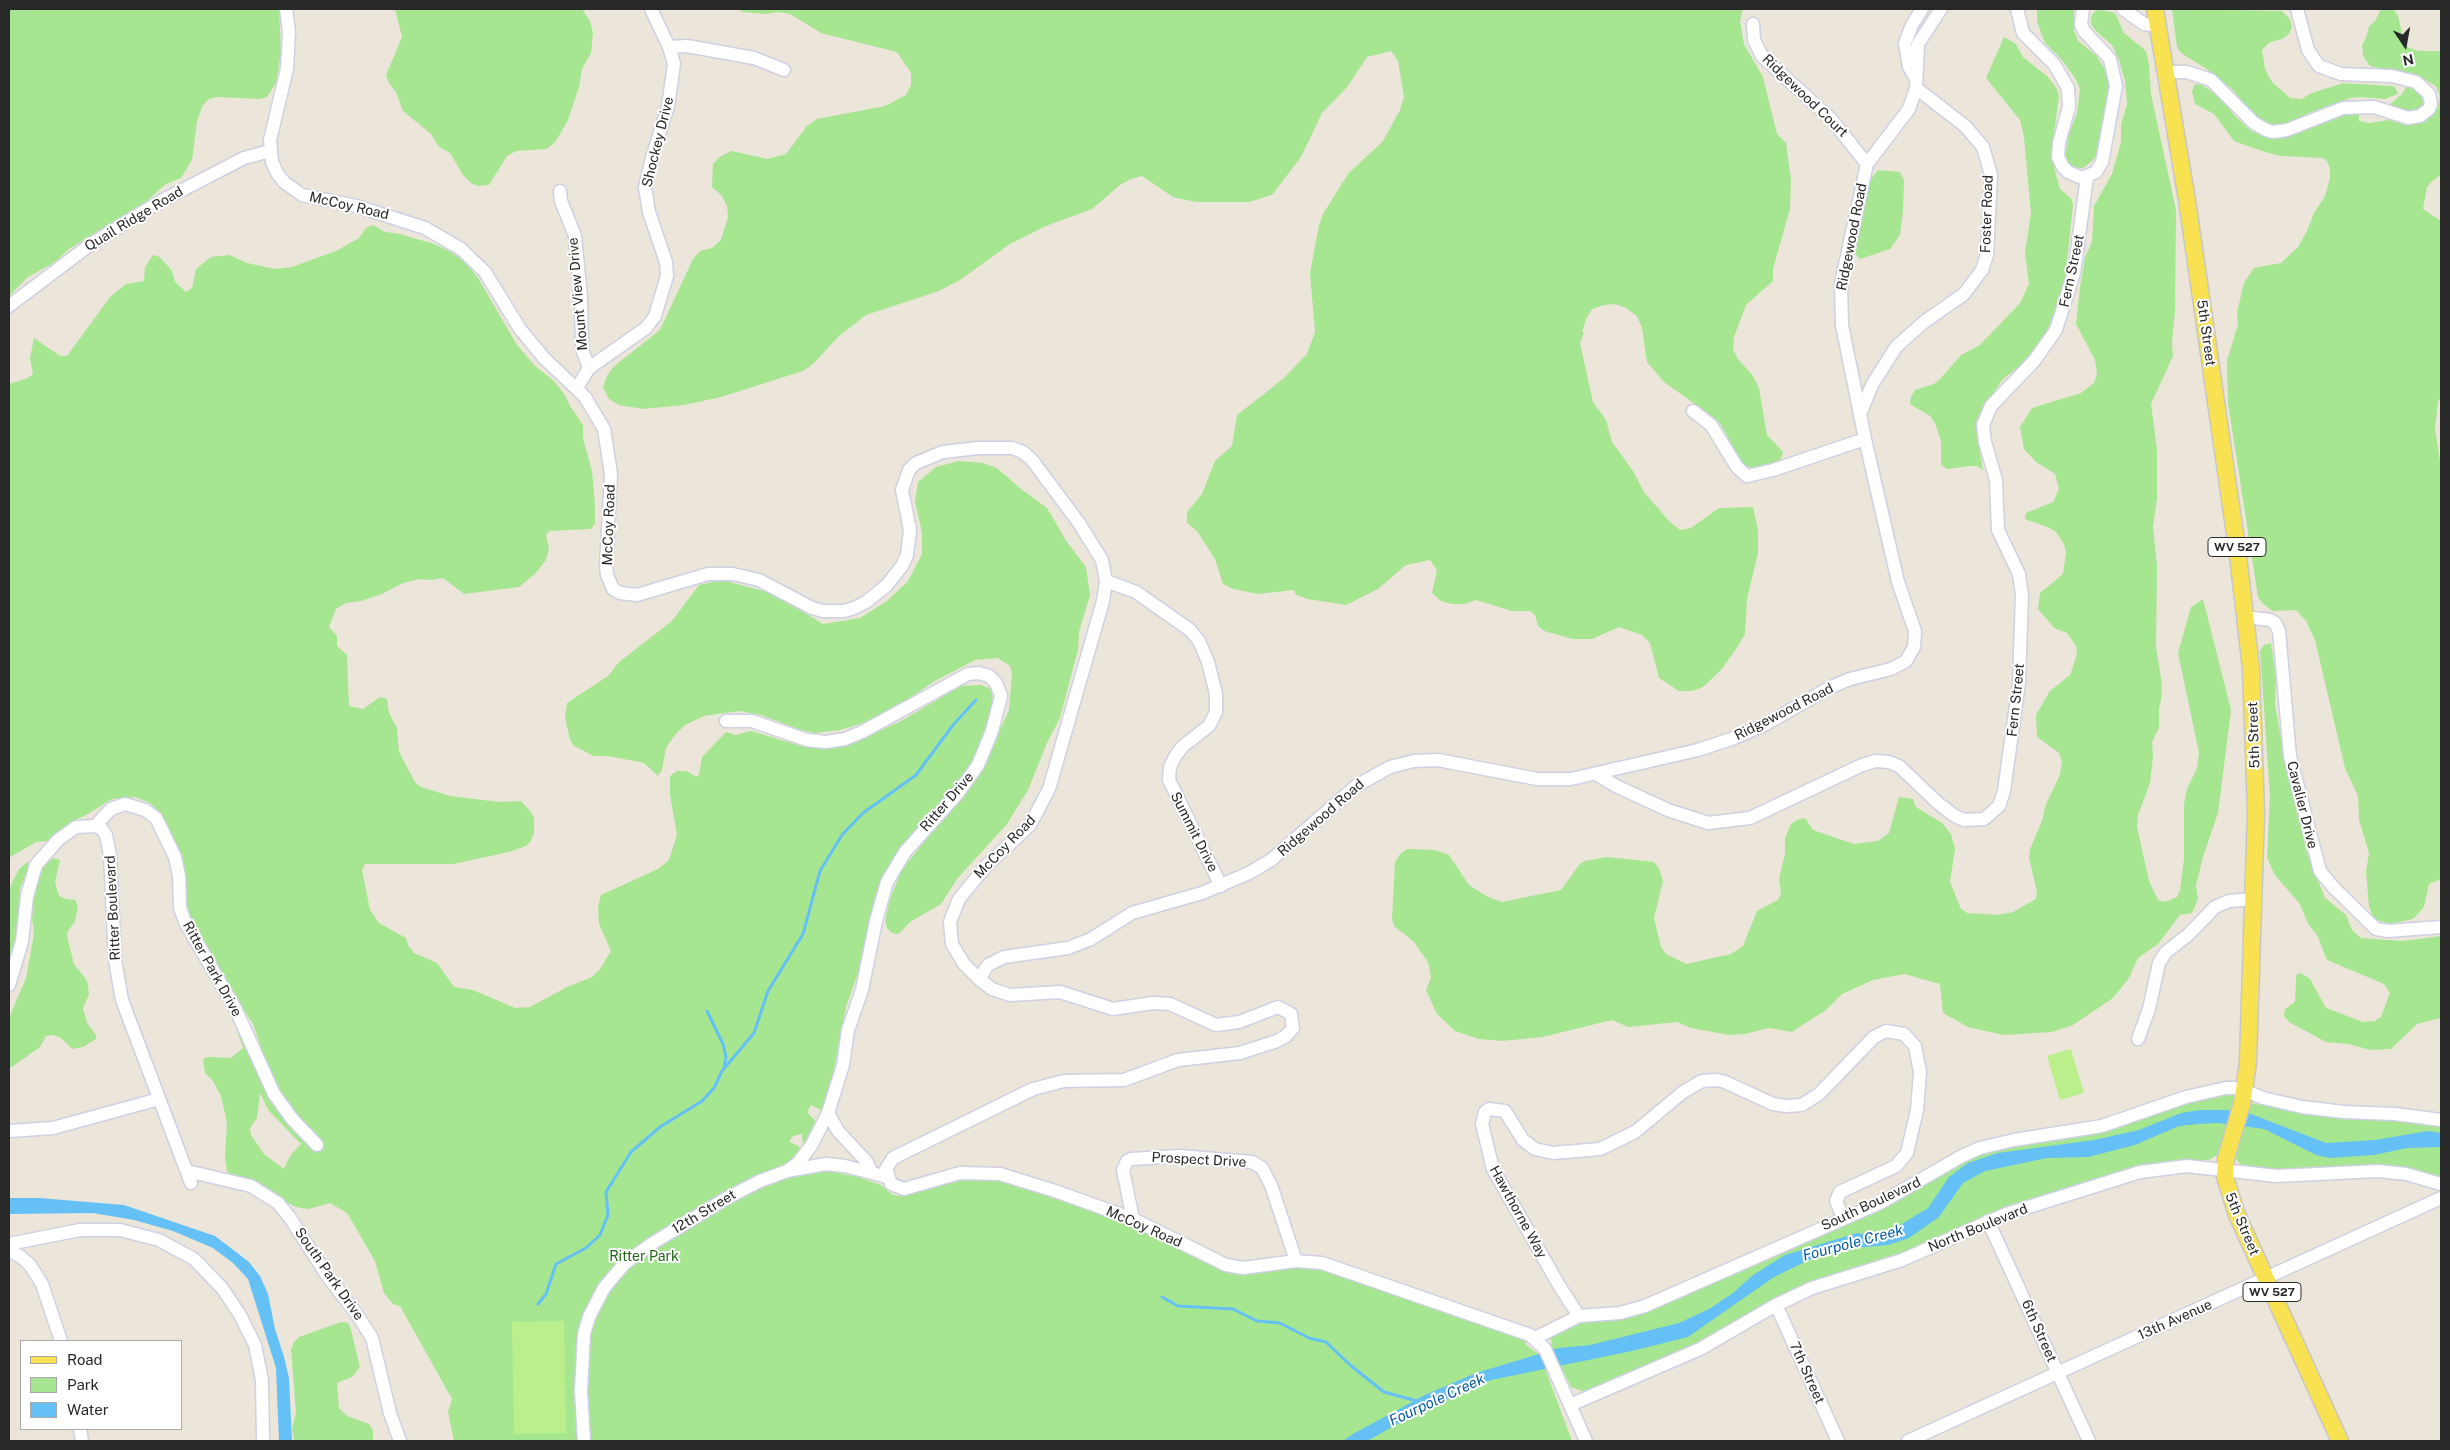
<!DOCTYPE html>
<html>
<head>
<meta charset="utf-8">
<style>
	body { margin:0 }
	#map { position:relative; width:2450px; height:1450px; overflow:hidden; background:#ece5d9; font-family:"Public Sans",sans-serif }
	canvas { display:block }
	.frame { position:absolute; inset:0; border:10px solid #282828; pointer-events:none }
	.legend { position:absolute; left:20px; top:1340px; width:162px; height:90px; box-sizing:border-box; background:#fff; border:1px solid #a9a9a9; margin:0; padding:6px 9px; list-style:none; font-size:15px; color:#282828 }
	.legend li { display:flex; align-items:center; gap:10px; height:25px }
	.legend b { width:25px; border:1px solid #a9a9a9 }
	.north { position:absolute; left:2380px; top:20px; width:50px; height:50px; -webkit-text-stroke:4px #fff; paint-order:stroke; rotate:168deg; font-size:14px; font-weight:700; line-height:20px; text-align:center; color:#282828 }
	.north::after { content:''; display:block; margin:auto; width:18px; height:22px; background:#282828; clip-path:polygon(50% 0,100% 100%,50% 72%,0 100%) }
</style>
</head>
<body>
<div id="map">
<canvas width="2450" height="1450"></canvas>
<div class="frame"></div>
<ul class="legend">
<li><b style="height:6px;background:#f9e251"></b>Road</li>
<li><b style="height:14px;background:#a6e691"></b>Park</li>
<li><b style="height:14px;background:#64c0f5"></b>Water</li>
</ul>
<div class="north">N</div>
</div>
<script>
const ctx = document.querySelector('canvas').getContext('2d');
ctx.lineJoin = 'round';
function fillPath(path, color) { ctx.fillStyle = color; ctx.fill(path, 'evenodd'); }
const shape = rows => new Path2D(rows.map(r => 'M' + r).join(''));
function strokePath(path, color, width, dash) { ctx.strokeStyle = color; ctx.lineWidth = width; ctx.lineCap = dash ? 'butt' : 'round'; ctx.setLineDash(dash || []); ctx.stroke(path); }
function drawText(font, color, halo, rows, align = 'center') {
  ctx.font = font + ' "Public Sans",sans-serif'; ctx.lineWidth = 4; ctx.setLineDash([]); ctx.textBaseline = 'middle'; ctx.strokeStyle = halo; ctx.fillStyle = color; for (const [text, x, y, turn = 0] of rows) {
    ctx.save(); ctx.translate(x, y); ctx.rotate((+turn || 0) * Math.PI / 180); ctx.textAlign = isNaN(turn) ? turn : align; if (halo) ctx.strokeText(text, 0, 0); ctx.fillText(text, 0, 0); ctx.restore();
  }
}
const green = shape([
	[9,9,279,9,281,53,276,83,267,97,260,99,217,97,209,99,203,105,197,121,192,160,181,178,166,184,148,200,69,249,55,262,28,277,9,296],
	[395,9,582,9,590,21,593,33,591,53,582,69,579,87,568,120,556,141,547,149,516,151,507,156,489,185,478,186,472,184,463,175,450,153,439,147,431,134,403,111,396,92,389,83,386,75,402,37],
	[738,9,1743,9,1740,21,1744,44,1763,77,1777,134,1786,143,1791,179,1790,209,1773,269,1773,281,1746,305,1734,337,1733,349,1738,359,1753,376,1759,388,1767,435,1783,452,1779,463,1756,468,1744,466,1721,425,1713,417,1664,382,1647,362,1642,328,1637,316,1626,308,1615,304,1604,305,1592,309,1586,319,1582,332,1584,333,1580,343,1593,402,1606,420,1612,442,1633,471,1644,492,1670,522,1680,530,1691,528,1719,508,1753,507,1758,530,1758,553,1747,599,1745,634,1738,646,1722,669,1703,687,1692,691,1679,691,1659,678,1650,643,1642,635,1619,627,1592,639,1573,639,1544,631,1538,626,1535,615,1530,611,1512,611,1476,600,1464,604,1452,604,1441,601,1432,593,1437,570,1430,560,1406,565,1378,589,1346,605,1308,599,1296,595,1294,590,1258,594,1233,589,1223,584,1215,559,1197,531,1187,523,1187,512,1202,494,1215,461,1232,446,1237,415,1283,379,1307,354,1315,332,1310,273,1319,225,1323,214,1348,174,1383,141,1400,110,1404,97,1398,61,1391,51,1367,57,1348,86,1322,113,1301,157,1272,195,1249,202,1196,202,1173,197,1142,176,1131,179,1120,185,1092,209,1046,226,1010,244,960,280,939,291,866,315,838,337,813,364,803,371,721,397,684,405,643,409,619,405,609,399,603,387,607,376,613,367,660,330,693,259,700,251,712,248,721,240,728,217,727,206,722,196,712,187,713,164,721,156,732,151,767,159,786,154,807,126,817,119,885,106,906,95,911,85,911,73,897,52,821,33,790,14,778,12,766,14,743,12],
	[2037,9,2074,9,2074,30,2078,41,2096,55,2108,74,2110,97,2099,152,2092,161,2083,168,2071,167,2065,157,2069,134,2077,113,2080,89,2075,78,2061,59,2045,43,2037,22],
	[2172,9,2282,11,2290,19,2292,27,2289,34,2282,39,2270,42,2262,50,2265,69,2272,82,2290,98,2301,99,2312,93,2343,83,2391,86,2395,87,2398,94,2385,99,2359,97,2351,98,2314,111,2284,124,2273,125,2260,119,2245,105,2232,89,2205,68,2181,53,2177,47],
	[2381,9,2394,10,2398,16,2404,42,2409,48,2419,51,2441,51,2441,175,2432,181,2427,187,2423,209,2441,221,2441,397,2438,401,2435,428,2441,468,2441,879,2429,884,2424,907,2413,919,2389,924,2374,919,2369,907,2366,872,2369,853,2359,820,2358,796,2345,768,2315,640,2306,621,2296,610,2273,611,2263,604,2258,597,2228,403,2227,361,2238,324,2237,312,2244,283,2254,268,2281,263,2298,247,2307,231,2314,213,2325,196,2330,178,2330,169,2327,161,2323,158,2281,156,2265,152,2234,141,2214,114,2195,104,2192,91,2195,84,2202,85,2220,97,2234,115,2251,131,2268,138,2286,136,2337,116,2356,113,2359,114,2359,121,2369,123,2388,120,2406,125,2425,122,2438,108,2440,97,2436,86,2413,73,2401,73,2370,66,2363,56,2362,45,2366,38,2369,26,2375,21],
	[2102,10,2115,13,2124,33,2146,51,2149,65,2151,94,2176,210,2175,311,2172,342,2173,356,2151,404,2157,449,2157,498,2153,527,2157,566,2156,647,2162,685,2161,700,2159,708,2159,728,2152,742,2153,756,2150,783,2138,815,2137,827,2149,881,2158,900,2165,902,2177,897,2180,890,2184,859,2184,804,2187,789,2197,768,2199,753,2178,653,2191,607,2203,599,2231,710,2218,813,2203,857,2196,885,2198,899,2192,913,2180,915,2158,944,2138,958,2129,978,2113,998,2073,1025,2052,1032,2003,1035,1968,1027,1943,1013,1940,984,1904,974,1873,980,1842,994,1826,1010,1792,1032,1769,1028,1745,1034,1729,1035,1691,1028,1677,1022,1628,1027,1612,1020,1542,1037,1502,1041,1479,1039,1455,1031,1437,1014,1426,990,1431,977,1428,962,1414,942,1394,926,1392,919,1395,862,1400,854,1407,849,1435,850,1449,855,1469,885,1488,897,1502,902,1561,890,1579,865,1585,861,1607,857,1654,862,1659,868,1663,881,1654,918,1661,947,1666,954,1686,964,1731,954,1743,946,1757,911,1778,900,1781,894,1779,879,1785,853,1785,838,1791,824,1797,820,1805,818,1813,830,1854,844,1878,841,1889,833,1899,797,1913,799,1916,807,1942,823,1951,834,1955,849,1950,882,1961,909,1967,913,1998,915,2013,912,2036,899,2037,892,2029,858,2030,849,2042,821,2046,804,2060,775,2062,761,2059,753,2037,737,2036,715,2050,691,2070,675,2077,654,2076,646,2067,633,2054,628,2038,609,2040,593,2063,574,2066,553,2064,544,2056,532,2050,528,2025,519,2026,513,2053,502,2059,489,2055,474,2036,462,2024,449,2020,427,2032,408,2081,393,2094,383,2097,374,2095,360,2076,324,2080,287,2085,257,2092,242,2094,206,2112,174,2121,142,2121,125,2127,104,2125,81,2119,60,2112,45,2095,30,2091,24,2091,16,2095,11],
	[2004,37,2016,44,2023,57,2048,77,2057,89,2059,96,2052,148,2053,163,2060,189,2071,198,2073,205,2065,281,2057,310,2040,344,2020,366,2002,380,1977,420,1976,427,1983,470,1977,466,1970,466,1947,469,1941,465,1941,441,1935,423,1930,416,1910,404,1911,397,1915,390,1934,384,1940,379,1961,355,1980,345,2020,303,2029,284,2025,253,2031,213,2024,137,2020,120,1986,78],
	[2407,85,2421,93,2423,104,2419,109,2409,112,2389,105,2403,93],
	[1878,170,1900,172,1904,180,1903,212,1900,235,1890,249,1860,259,1855,253,1855,245,1868,183],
	[373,225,385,232,400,234,434,244,449,251,464,261,478,278,517,345,535,366,553,380,565,395,570,406,583,425,583,438,592,471,595,505,595,523,591,529,549,531,546,535,549,549,546,560,536,573,519,587,464,594,443,578,431,580,420,579,403,583,382,594,361,601,346,603,336,609,329,627,337,636,337,646,347,655,349,706,363,709,380,697,387,699,389,713,397,728,399,752,415,782,421,787,450,796,499,802,521,801,531,812,534,818,534,833,531,841,526,846,509,852,453,864,365,864,362,870,370,910,379,923,406,938,408,945,414,953,437,963,454,987,473,990,515,1008,530,1007,567,987,592,977,600,969,611,951,599,924,598,907,601,895,658,869,669,860,677,835,670,795,670,776,677,771,687,771,696,777,699,775,702,757,726,732,736,735,751,731,801,746,836,747,850,744,899,722,961,686,981,685,991,689,993,701,981,749,957,786,910,837,875,898,858,973,846,1007,827,1105,821,1110,811,1105,807,1112,818,1124,803,1145,802,1134,793,1136,789,1142,799,1146,808,1172,833,1172,858,1177,881,1185,893,1195,900,1196,961,1179,1005,1180,1135,1225,1231,1274,1276,1268,1308,1267,1321,1269,1525,1338,1526,1345,1540,1355,1572,1441,454,1441,448,1412,452,1399,400,1306,393,1304,384,1293,375,1261,347,1213,330,1203,308,1209,296,1207,227,1172,225,1156,227,1123,221,1096,213,1081,205,1073,203,1061,204,1058,208,1057,231,1058,243,1048,238,1034,244,1031,264,1087,274,1106,319,1151,324,1143,299,1118,274,1085,253,1024,186,920,180,856,167,823,158,810,150,803,135,797,112,799,88,814,75,820,47,841,36,842,9,858,9,384,28,378,33,374,30,358,34,338,60,356,67,356,110,297,126,284,144,281,145,267,153,255,160,257,172,271,175,282,186,292,192,288,196,269,211,257,229,255,247,263,275,269,292,267,336,251,359,238,366,228],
	[260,1093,269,1111,301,1144,290,1156,284,1169,264,1154,251,1135,250,1128,257,1118],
	[959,461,983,463,997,468,1021,489,1047,508,1067,542,1086,567,1090,595,1079,632,1078,650,1060,718,1047,743,1028,790,1007,824,957,879,941,904,910,922,899,934,892,933,887,928,885,921,890,899,901,871,984,765,1009,710,1012,673,1010,666,998,658,975,660,935,681,898,706,860,724,840,730,815,733,801,730,761,715,739,711,704,716,685,725,674,736,666,748,662,770,658,776,644,763,608,756,594,756,574,746,570,740,565,717,567,703,608,676,619,662,672,621,699,585,722,580,767,592,782,599,823,624,860,618,887,601,908,581,922,554,922,532,915,502,918,482,936,467],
	[2271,643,2276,677,2275,705,2284,754,2307,853,2325,898,2346,915,2352,930,2361,938,2402,941,2441,936,2441,1018,2417,1024,2391,1049,2371,1050,2348,1044,2326,1042,2289,1022,2284,1016,2285,1009,2295,1002,2296,978,2297,974,2301,973,2310,979,2326,1008,2363,1022,2375,1021,2381,1017,2390,993,2384,984,2327,960,2318,937,2307,922,2300,904,2274,874,2267,857,2270,795,2260,651,2264,645],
	[53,858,60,860,55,882,59,896,66,899,75,900,78,906,75,921,67,933,68,940,74,964,87,981,89,994,83,1008,87,1023,96,1035,96,1039,83,1047,72,1049,61,1038,53,1035,46,1036,40,1047,9,1069,9,1018,26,978,34,934,32,918,36,880,42,868],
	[27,862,30,864,20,889,18,929,9,960,9,889,19,869],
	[2232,1093,2237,1098,2221,1148,2218,1154,2209,1160,2170,1161,2136,1167,1983,1216,1901,1254,1805,1284,1697,1343,1585,1392,1571,1387,1551,1346,1552,1341,1549,1339,1552,1333,1562,1328,1597,1319,1878,1212,1981,1152],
	[2251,1103,2326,1117,2385,1119,2441,1127,2441,1177,2419,1171,2277,1170,2242,1166,2234,1157],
	[341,1322,348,1323,350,1326,360,1367,352,1377,337,1383,339,1408,347,1416,369,1424,373,1430,373,1441,294,1441,292,1428,296,1413,291,1349,294,1342,299,1337]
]);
const pitch = shape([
	[2071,1049,2084,1093,2060,1100,2047,1056],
	[564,1321,566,1433,514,1434,512,1322]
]);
const water = shape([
	[2200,1110,2226,1110,2251,1114,2326,1143,2375,1140,2428,1131,2441,1133,2441,1147,2407,1148,2374,1155,2330,1158,2316,1155,2264,1129,2218,1123,2199,1124,2179,1126,2135,1145,2088,1157,2047,1158,1985,1171,1963,1183,1939,1217,1909,1238,1888,1245,1845,1249,1817,1256,1774,1277,1688,1337,1632,1351,1491,1380,1421,1411,1367,1441,1343,1441,1353,1434,1425,1395,1476,1373,1559,1348,1590,1345,1679,1323,1711,1308,1733,1293,1753,1275,1785,1255,1857,1233,1870,1235,1897,1227,1928,1208,1949,1177,1968,1163,1998,1153,2094,1140,2139,1130,2181,1113],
	[9,1198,39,1198,124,1205,215,1236,249,1262,260,1276,268,1294,275,1329,284,1357,289,1378,292,1441,279,1441,276,1368,248,1279,233,1263,213,1248,173,1231,134,1220,93,1213,9,1214]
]);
const stream = shape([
	[707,1011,723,1044,726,1057,724,1068],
	[1162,1297,1178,1306,1233,1309,1257,1321,1280,1323,1309,1338,1326,1342,1350,1365,1384,1392,1417,1401],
	[538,1304,546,1294,556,1264,586,1248,600,1235,608,1215,606,1192,631,1152,660,1127,702,1101,714,1088,722,1071,754,1033,768,991,803,934,820,871,842,835,863,813,916,775,953,725,976,700]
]);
const minor = shape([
	[286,9,289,32,287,69,270,140,272,162,277,173,284,182,302,195,356,206,425,228,461,249,485,272,520,329,544,358,585,397,604,429,611,474,606,567,607,575,613,589,620,593,637,595,708,574,733,574,759,580,812,608,823,611,844,611,854,608,866,602,886,586,902,566,907,555,910,530,902,490,909,470,916,463,943,452,978,448,1012,448,1023,452,1032,460,1079,523,1102,560,1106,581,1103,601,1049,789,1030,825,987,865,959,899,950,922,952,944,964,964,979,979,992,989,1010,995,1060,992,1113,1009,1153,1003,1170,1004,1216,1025,1239,1022,1278,1007,1291,1014,1293,1028,1286,1036,1277,1041,1240,1053,1178,1060,1124,1080,1064,1081,1033,1089,893,1158,886,1169,891,1184,904,1189,960,1173,1000,1174,1055,1191,1133,1219,1226,1265,1243,1268,1296,1261,1322,1263,1530,1335,1545,1349,1586,1441],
	[2017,9,2023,33,2054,64,2068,88,2069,107,2059,143,2058,157,2063,167,2068,172,2082,178,2096,172,2102,162,2116,86,2110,59,2084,31,2081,24,2083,9],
	[2123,9,2144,24,2157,26],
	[1753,24,1754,40,1762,56,1831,119,1867,164],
	[669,47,687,46,754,58,784,70],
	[2165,72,2187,72,2211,80,2254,123,2266,130,2273,132,2287,130,2343,108,2374,107,2408,118,2420,116,2429,109,2431,104,2429,94,2416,82,2392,76,2341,74,2319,66,2308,50,2297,9],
	[1915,77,1909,67,1905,43,1912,25,1922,9],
	[560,191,561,201,575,236,581,297,582,349,589,368],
	[9,306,91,244,161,201,244,158,270,151],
	[577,388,589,368,646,328,655,316,667,276,666,262,649,212,645,187,652,158,668,106,674,64,669,47,651,9],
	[1693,411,1711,425,1737,467,1747,476,1773,470,1865,439],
	[1861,412,1872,385,1896,347,1924,322,1964,294,1982,270,1987,255,1991,175,1983,147,1965,126,1916,88],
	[1106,581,1136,592,1190,630,1199,641,1208,662,1216,694,1216,712,1209,726,1183,746,1176,755,1170,767,1169,780,1221,886],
	[2246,617,2270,620,2275,623,2279,631,2290,756,2320,871,2333,887,2376,929,2388,931,2441,927],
	[726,721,752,721,807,740,826,742,845,739,862,732,968,674,979,673,989,676,996,683,1001,696,992,731,978,765,958,793,905,852,887,882,876,921,862,990,848,1030,843,1065,828,1113,811,1146,798,1163,787,1171],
	[1596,774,1616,786,1668,810,1708,823,1750,818,1860,766,1875,761,1889,762,1899,766,1939,804,1955,816,1964,820,1984,819,1999,806,2004,791,2019,683,2022,595,2019,574,1998,530,1996,480,1985,442,1983,425,1991,406,2034,361,2056,330,2074,273,2087,177],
	[95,826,111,809,125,804,145,810,156,818,175,857,179,876,180,908,185,922,236,1010,274,1094,293,1120,317,1145],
	[979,979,988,965,1004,957,1068,948,1091,939,1132,913,1202,893,1249,873,1271,860,1356,786,1390,767,1414,761,1438,760,1537,779,1571,779,1698,750,1734,738,1764,725,1829,688,1850,679,1891,669,1906,661,1914,647,1915,631,1898,582,1865,439,1842,325,1841,283,1867,164,1909,109,1916,88,1918,44,1941,9],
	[9,985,22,942,27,896,36,865,58,840,76,827,95,826,101,828,106,835,110,855,115,960,122,1000,191,1183],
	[2138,1039,2149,1009,2159,963,2166,952,2188,935,2215,907,2229,901,2253,899],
	[828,1113,838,1131,867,1162,871,1172],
	[9,1131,53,1128,159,1099],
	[187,1171,251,1186,278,1203,290,1218,328,1277,356,1313,372,1338,390,1413,400,1441],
	[1133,1219,1123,1170,1127,1161,1131,1159,1180,1156,1252,1162,1262,1168,1271,1185,1296,1261],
	[1988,1221,2089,1441],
	[9,1244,80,1230,120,1230,159,1240,194,1259,222,1288,240,1315,255,1345,262,1380,263,1441],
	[9,1250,21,1257,30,1265,42,1284,61,1341],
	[1776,1305,1838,1441],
	[1579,1316,1560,1287,1493,1169,1482,1124,1485,1112,1489,1109,1505,1111,1523,1140,1535,1149,1553,1153,1600,1149,1635,1132,1683,1092,1702,1081,1717,1080,1725,1082,1773,1104,1786,1106,1802,1105,1819,1094,1874,1037,1886,1031,1904,1034,1915,1046,1920,1072,1917,1110,1907,1153,1896,1166,1840,1192,1836,1201,1843,1218],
	[1535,1338,1579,1316,1620,1313,1645,1306,1882,1202,1962,1156,1980,1148,2014,1140,2102,1126,2186,1097,2226,1088,2239,1088,2263,1098,2302,1107,2344,1112,2395,1114,2441,1120],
	[1570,1405,1700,1349,1776,1305,1812,1288,1902,1260,2006,1214,2140,1172,2187,1166,2277,1176,2378,1171,2406,1174,2441,1184],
	[80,1429,82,1441],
	[584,1441,581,1391,584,1334,589,1317,604,1288,625,1263,653,1243,725,1199,760,1181,787,1171,826,1164,845,1166,887,1177],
	[1908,1441,2441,1198]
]);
const major = shape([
	[2155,9,2187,200,2238,555,2251,668,2256,813,2248,1062,2242,1104,2226,1158,2225,1177,2237,1215,2340,1441]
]);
const shields = [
	[2237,547,58],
	[2272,1292,58]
];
const shieldNames = [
	["WV 527",2237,547],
	["WV 527",2272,1292]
];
const streetNames = [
	["Ridgewood Court",1805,96,44],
	["Shockey Drive",658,142,-76],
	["McCoy Road",349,206,13],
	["Foster Road",1987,214,-88],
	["Quail Ridge Road",134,219,-31],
	["Ridgewood Road",1852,237,-79],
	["Fern Street",2072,271,-78],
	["Mount View Drive",578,294,-95],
	["5th Street",2206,333,82],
	["McCoy Road",609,525,-88],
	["Fern Street",2016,700,-84],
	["Ridgewood Road",1784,712,-27],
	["5th Street",2254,735,-92],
	["Ritter Drive",947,802,-49],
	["Cavalier Drive",2302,805,76],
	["Ridgewood Road",1321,818,-41],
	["Summit Drive",1194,832,63],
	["McCoy Road",1005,847,-46],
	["Ritter Boulevard",113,908,-93],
	["Ritter Park Drive",212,969,61],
	["Prospect Drive",1199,1160,3],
	["South Boulevard",1871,1204,-25],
	["12th Street",704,1212,-31],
	["Hawthorne Way",1518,1212,61],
	["5th Street",2242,1224,67],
	["McCoy Road",1144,1227,24],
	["North Boulevard",1978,1228,-22],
	["South Park Drive",329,1274,55],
	["13th Avenue",2175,1320,-24],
	["6th Street",2039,1331,66],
	["7th Street",1807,1373,66]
];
const parkNames = [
	["Ritter Park",644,1257]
];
const waterNames = [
	["Fourpole Creek",1853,1243,-15],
	["Fourpole Creek",1437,1400,-25]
];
fillPath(green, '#a6e691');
fillPath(pitch, '#bbef8c');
fillPath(water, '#64c0f5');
strokePath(stream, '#64c0f5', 3);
strokePath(minor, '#ced0e3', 15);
strokePath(major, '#c7c7c7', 19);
strokePath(minor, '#fff', 12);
strokePath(major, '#f9e251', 16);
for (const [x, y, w] of shields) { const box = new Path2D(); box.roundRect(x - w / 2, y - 9.5, w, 19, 4); ctx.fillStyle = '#fff'; ctx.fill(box); strokePath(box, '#282828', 1); }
drawText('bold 12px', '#282828', null, shieldNames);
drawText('14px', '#282828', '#fff', streetNames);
drawText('14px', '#1e6815', '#fff', parkNames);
drawText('italic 15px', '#055b9f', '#fff', waterNames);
</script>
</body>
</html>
